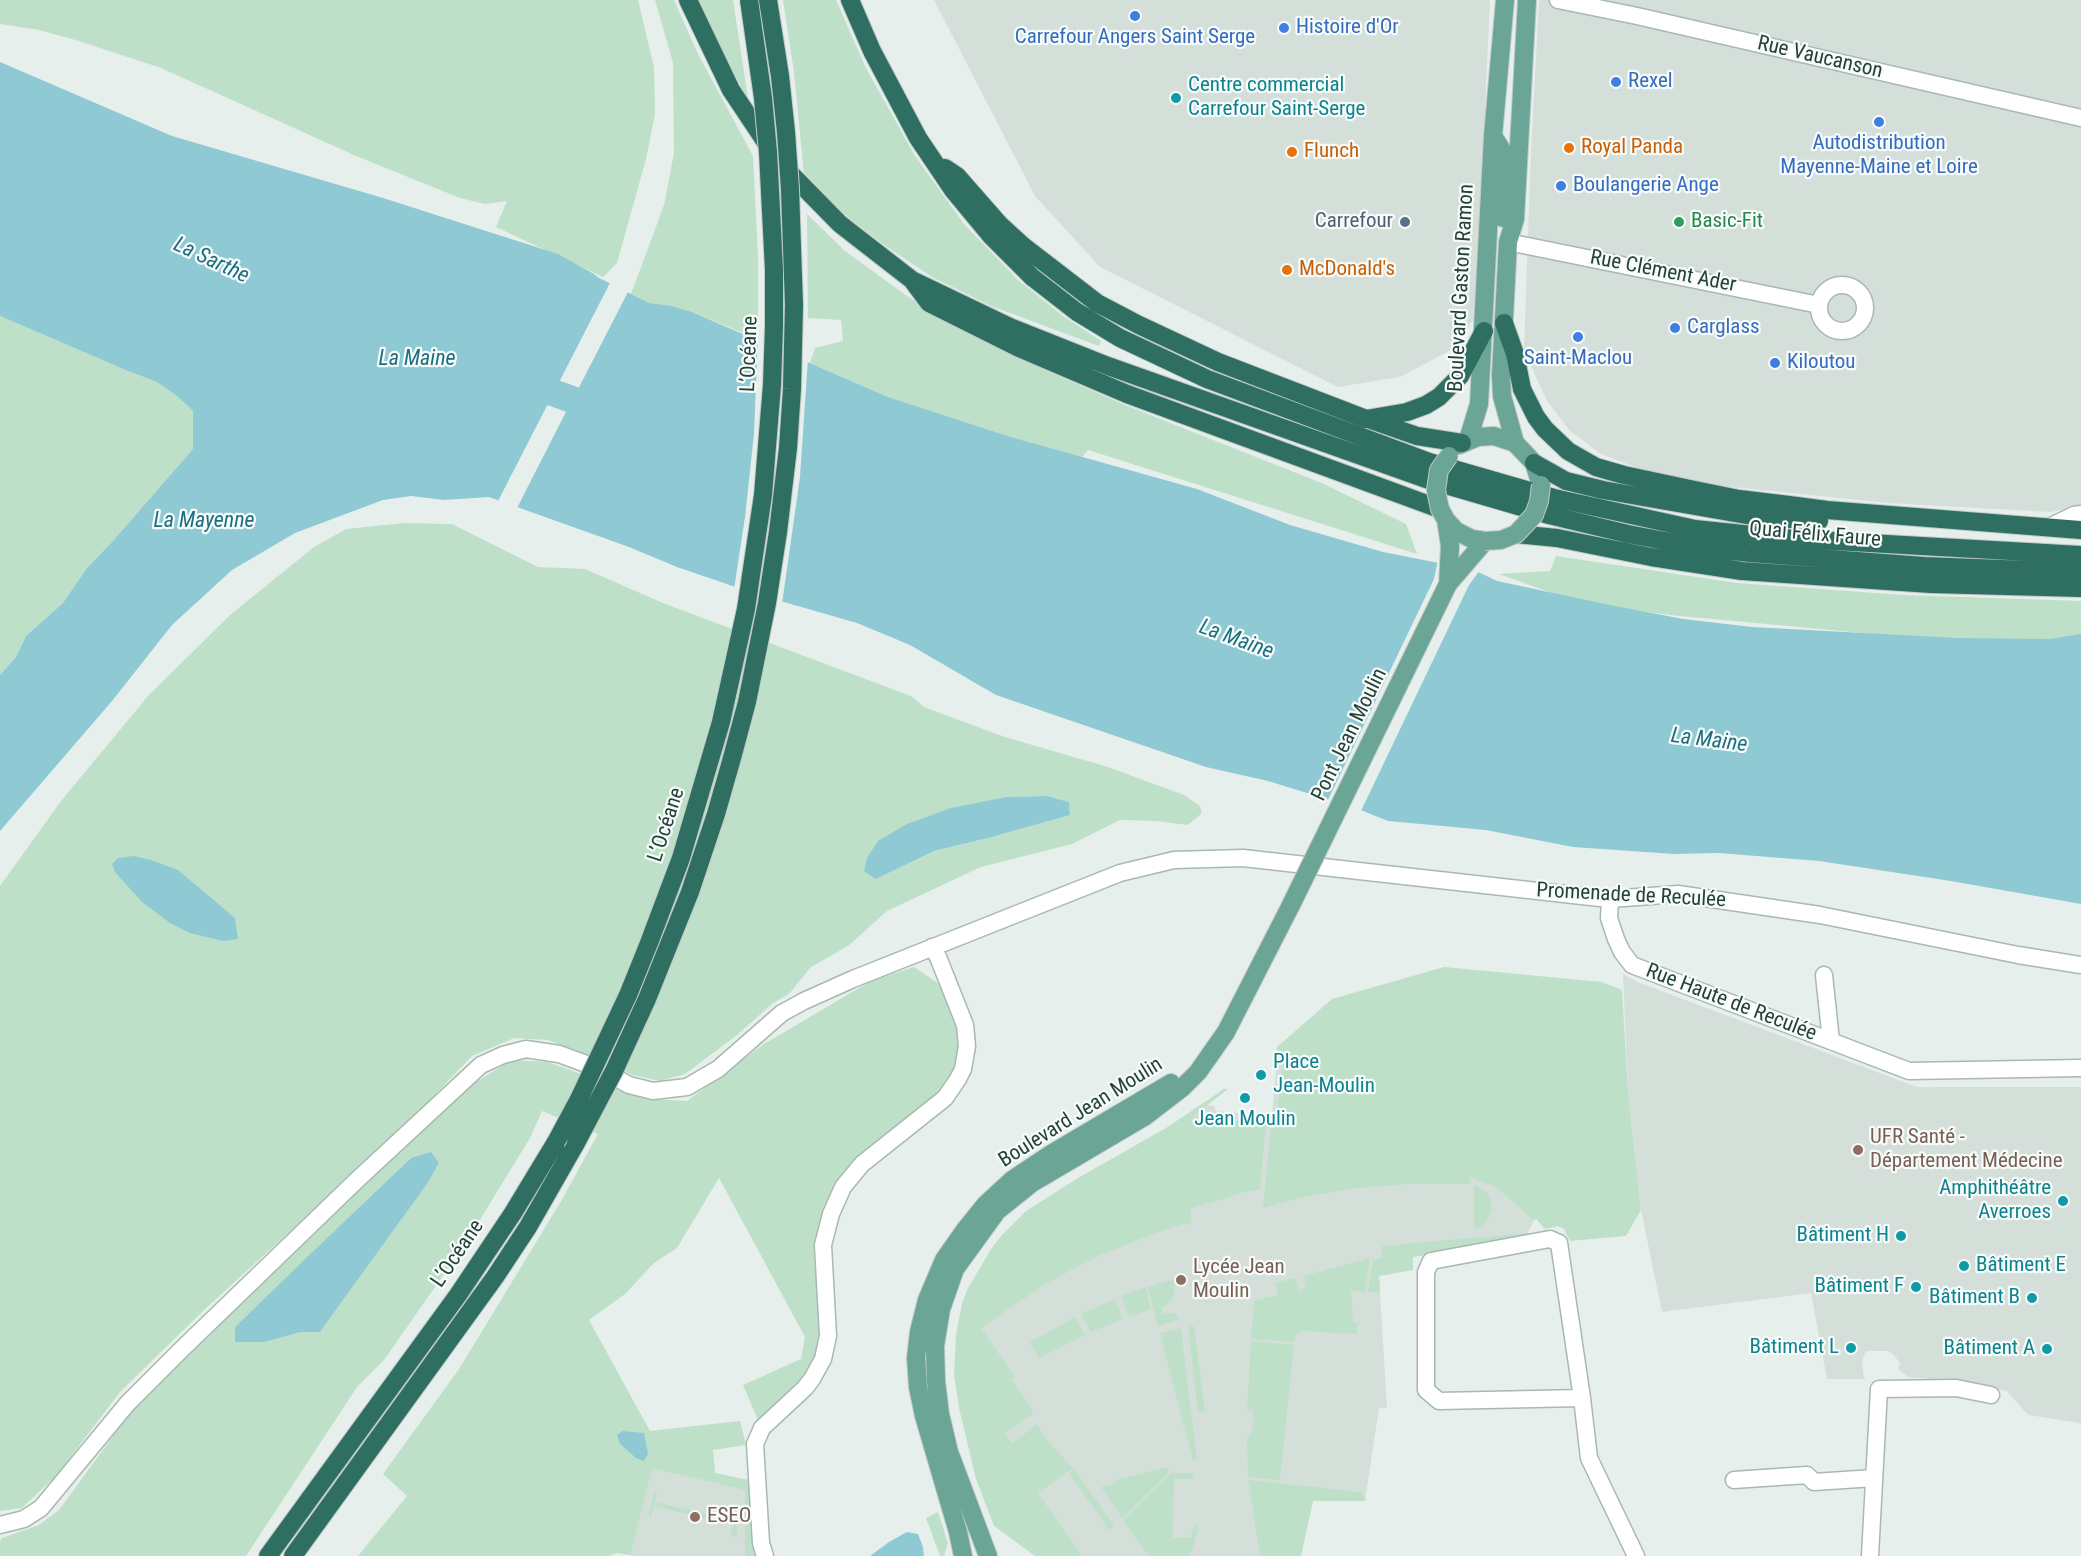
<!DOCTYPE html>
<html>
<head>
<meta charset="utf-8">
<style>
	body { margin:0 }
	canvas { display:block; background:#e6efeb }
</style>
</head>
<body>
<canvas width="2081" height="1556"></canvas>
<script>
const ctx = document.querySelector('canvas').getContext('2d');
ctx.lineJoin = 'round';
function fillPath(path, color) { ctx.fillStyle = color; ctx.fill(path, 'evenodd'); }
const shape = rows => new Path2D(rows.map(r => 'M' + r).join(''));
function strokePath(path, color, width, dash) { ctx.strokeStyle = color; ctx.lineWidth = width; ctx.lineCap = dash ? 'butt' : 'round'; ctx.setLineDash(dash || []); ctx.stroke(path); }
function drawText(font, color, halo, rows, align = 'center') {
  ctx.font = font + ' "Roboto Condensed",sans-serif'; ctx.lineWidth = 4.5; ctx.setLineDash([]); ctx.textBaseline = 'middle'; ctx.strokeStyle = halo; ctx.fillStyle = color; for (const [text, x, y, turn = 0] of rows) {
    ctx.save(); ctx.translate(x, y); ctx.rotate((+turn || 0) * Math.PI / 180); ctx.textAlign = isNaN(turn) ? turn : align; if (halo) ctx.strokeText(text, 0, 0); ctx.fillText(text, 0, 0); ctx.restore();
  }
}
const built = shape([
	[934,0,1490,0,1486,85,1484,178,1473,320,1449,351,1400,377,1338,387,1100,267,1035,196],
	[1539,0,2081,0,2081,506,2051,512,1888,503,1704,484,1643,470,1601,454,1570,431,1547,401,1524,350,1531,152],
	[1623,974,1640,983,1917,1087,2081,1087,2081,1423,2028,1415,2007,1391,1975,1383,1908,1377,1898,1369,1900,1363,1893,1354,1887,1351,1866,1351,1862,1361,1864,1379,1827,1379,1811,1293,1662,1312,1641,1210,1628,1091],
	[1338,1002,1535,1218,1525,1238,1413,1257,1413,1270,1379,1276,1387,1408,1379,1408,1365,1501,1313,1501,1301,1556,1051,1556,981,1474,966,1327,1176,1129,1207,1105,1215,1106,1215,1111,1272,1116,1277,1060],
	[653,1460,749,1480,753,1556,631,1556]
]);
const green = shape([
	[0,0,638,0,654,67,655,114,646,159,617,263,603,277,496,227,507,201,485,204,460,198,356,156,161,68,79,41,39,30,0,24],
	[655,0,674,0,698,54,753,156,758,255,758,339,692,312,649,303,631,294,664,205,674,153,673,63],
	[698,0,733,0,748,99,724,57],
	[783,0,836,0,866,68,915,156,964,224,1018,280,1063,316,1101,341,1099,346,991,306,932,277,883,244,849,218,825,197,804,175,794,72],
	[807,214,845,251,907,296,960,328,1025,361,1120,403,1324,484,1406,524,1417,554,1088,450,1082,457,1011,437,888,397,810,363,815,348,843,341,841,320,808,318],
	[0,316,128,371,157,382,177,396,193,411,193,449,112,542,87,568,63,603,26,636,16,657,0,675],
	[404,523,452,524,538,567,585,569,663,603,911,696,924,707,1005,737,1108,767,1184,795,1200,806,1202,813,1188,825,1156,821,1120,820,1072,844,981,867,887,911,848,946,811,967,789,994,773,1003,737,1035,685,1074,660,1081,633,1075,548,1040,514,1038,472,1056,402,1129,204,1310,120,1392,56,1476,22,1508,0,1511,0,886,61,801,148,696,230,615,314,547,346,529],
	[1047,796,1069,802,1070,815,992,837,934,851,876,879,1007,797],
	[1556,556,1737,583,1903,595,2081,601,2081,640,1981,644,1670,615,1580,603,1499,574,1550,571],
	[914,967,939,984,958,1026,959,1059,950,1077,932,1099,826,1209,820,1337,812,1368,798,1386,758,1420,743,1385,801,1359,805,1337,719,1178,677,1248,654,1263,625,1294,589,1320,650,1431,740,1421,746,1445,713,1450,715,1473,752,1481,759,1556,745,1556,745,1490,652,1468,631,1555,616,1553,610,1556,358,1556,407,1496,383,1474,459,1369,560,1203,598,1134,542,1111,530,1138,467,1241,384,1360,357,1387,246,1556,0,1556,0,1541,2,1538,39,1525,59,1510,143,1395,468,1087,512,1060,548,1062,649,1099,687,1101,764,1044,871,981],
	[430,1153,439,1163,427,1184,320,1332,301,1332,265,1342,235,1327,411,1158],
	[1444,967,1602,982,1622,990,1628,1091,1641,1210,1626,1236,1570,1241,1564,1229,1558,1226,1545,1229,1536,1219,1534,1220,1496,1187,1470,1177,1470,1184,1409,1184,1358,1188,1299,1198,1263,1208,1271,1125,1276,1123,1283,1063,1277,1062,1277,1047,1332,999],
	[1224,1089,1228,1089,1192,1117,1266,1123,1260,1190,1245,1192,1190,1209,1192,1225,1184,1224,1164,1230,1100,1255,1045,1284,981,1328,1015,1377,1011,1380,1031,1407,1033,1414,1005,1433,1012,1444,1037,1424,1046,1439,1073,1468,1038,1493,1082,1556,1035,1556,994,1526,976,1479,959,1408,954,1375,956,1334,962,1304,967,1290,991,1249,1002,1235,1026,1211,1078,1178,1166,1128],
	[1474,1185,1485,1191,1489,1196,1492,1209,1486,1223,1474,1230],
	[1528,1233,1537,1235,1413,1257,1413,1270,1379,1276,1380,1292,1368,1292,1373,1260,1382,1258,1382,1246],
	[1370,1258,1365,1292,1351,1291,1353,1323,1358,1323,1356,1334,1301,1331,1295,1334,1294,1342,1251,1339,1254,1301,1278,1295,1275,1283,1296,1278,1299,1290,1306,1287,1303,1276],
	[1175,1279,1174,1295,1169,1302,1161,1308,1162,1314,1173,1313,1177,1315,1178,1320,1158,1326,1148,1287],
	[1146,1287,1151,1309,1129,1317,1121,1296],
	[1115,1299,1123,1319,1091,1332,1081,1314],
	[1075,1317,1085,1335,1039,1358,1030,1342],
	[1194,1326,1205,1412,1198,1412,1188,1327],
	[1181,1328,1197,1459,1193,1461,1160,1333],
	[1251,1341,1294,1345,1280,1480,1248,1477,1247,1439,1252,1431,1254,1417,1252,1409,1247,1412],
	[1168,1467,1169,1472,1122,1518,1101,1487,1117,1483,1116,1480],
	[1074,1469,1114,1526,1109,1530,1069,1473],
	[1171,1473,1195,1473,1192,1481,1192,1479,1174,1479,1173,1538,1191,1538,1192,1529,1194,1529,1194,1525,1199,1525,1194,1544,1189,1556,1149,1556,1123,1520],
	[1248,1480,1362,1492,1365,1501,1313,1501,1301,1556,1260,1556],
	[655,1492,657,1492,655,1502,734,1520,738,1511,737,1537,730,1536,733,1525,654,1506,651,1517,648,1516],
	[938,1512,948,1543,944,1556,940,1556,926,1518]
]);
const water = shape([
	[0,62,172,136,383,198,558,254,594,274,599,278,649,303,671,306,692,312,888,397,1011,437,1197,489,1290,525,1383,552,1474,570,1497,581,1610,605,1683,619,1752,627,1957,638,2050,639,2081,634,2081,904,1951,881,1819,861,1719,853,1674,854,1573,847,1486,830,1388,821,1353,807,1268,781,1206,767,996,695,910,645,857,623,756,594,677,567,629,547,489,497,444,500,411,496,383,500,295,533,232,570,172,625,112,701,0,831,0,675,16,657,26,636,63,603,87,568,112,542,193,449,193,411,177,396,157,382,128,371,0,316],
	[1047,796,1069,802,1070,815,992,837,934,851,876,879,864,871,867,858,878,841,907,824,951,808,1007,797],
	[134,856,154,861,178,870,235,918,238,939,223,941,190,933,170,923,142,902,115,872,112,864,118,858],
	[431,1152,439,1163,427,1184,320,1332,301,1332,265,1342,235,1342,235,1327,302,1262,411,1158],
	[623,1431,644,1433,648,1454,644,1461,636,1458,620,1444,617,1435],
	[907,1532,918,1534,923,1547,924,1556,870,1556,889,1542]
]);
const pier = shape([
	[611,281,629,290,572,401,554,393,553,396,570,404,516,510,497,503],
	[758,336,808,359,800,477,782,604,734,589,745,517,754,434],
	[1438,559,1480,570,1469,585,1360,813,1327,802,1434,579]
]);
const river = shape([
	[518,380,612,414]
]);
const minor = shape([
	[1558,0,1637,16,2081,118],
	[1508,242,1819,305],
	'1819 308a23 23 0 1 1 46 0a23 23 0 1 1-46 0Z',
	[2049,527,2074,515,2081,514],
	[1610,899,1609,918,1616,939,1622,952,1632,965,1909,1071,2081,1068],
	[1824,975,1831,1041],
	[1582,1398,1439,1401,1426,1390,1426,1272,1431,1261,1550,1239,1559,1243,1582,1398,1589,1458,1636,1556],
	[1734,1480,1807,1475,1814,1482,1874,1478],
	[0,1525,24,1519,41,1508,127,1404,184,1347,357,1180,481,1065,503,1055,526,1049,559,1054,600,1069,629,1085,653,1091,687,1087,718,1069,782,1013,804,1001,853,979,1120,873,1174,860,1243,858,1582,896,1610,899,1678,894,1820,915,2018,955,2081,965],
	[765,1556,761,1543,755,1444,762,1428,805,1388,812,1379,823,1359,828,1336,823,1245,831,1214,843,1187,862,1164,945,1098,958,1079,963,1069,967,1046,965,1025,938,957,932,947],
	[1870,1556,1879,1389,1956,1388,1991,1395]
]);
const major = shape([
	[1493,136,1505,155,1503,218],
	[1468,440,1479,404,1493,136,1505,0],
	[1515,443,1502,396,1501,375,1508,242,1515,219,1527,0],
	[1459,445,1478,437,1494,436,1515,443,1534,463,1541,485],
	[1446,520,1456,531,1472,539,1485,541,1448,584],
	[1446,520,1450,546,1448,584],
	[963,1556,958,1532,924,1416,918,1387,916,1358,919,1332,927,1300,944,1260,965,1230,986,1204,1012,1180,1051,1154,1171,1083],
	[988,1556,949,1452,940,1414,936,1381,935,1346,941,1309,955,1269,997,1211,1032,1183,1144,1117,1183,1087,1198,1072,1226,1032,1291,905]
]);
const highway = shape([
	[688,0,731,90,779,162,840,224,912,280,929,303,1019,348,1127,394,1440,509],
	[850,0,872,51,918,138,953,190,992,237,1032,277,1077,312,1120,338,1207,379,1429,462,1554,498,1695,529,1781,538,2081,555],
	[945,168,957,176,1000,225,1023,246,1097,303,1139,325,1218,362,1366,419,1407,412,1426,405,1439,397,1460,376,1484,331],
	[912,280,1010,327,1108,366,1429,480,1549,515,1628,534,1697,547,1750,553,1924,566,2081,572],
	[1504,323,1515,354,1522,389,1536,417,1545,429,1568,451,1596,467,1624,475,1690,489,1739,499,1789,505,1827,510,2081,530],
	[1371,420,1417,436,1462,443],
	[1534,463,1566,481,1603,490,1752,516,1819,521],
	[1516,534,1557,538,1651,557,1742,571,1931,584,2081,588],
	[268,1556,458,1295,513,1213,556,1142],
	[293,1556,495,1277,528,1227,576,1143]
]);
const majorBridge = shape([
	[1446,520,1440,509,1436,490,1439,470,1449,456],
	[1485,541,1501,540,1516,534,1534,515,1539,501,1541,485],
	[1291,905,1448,584]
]);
const highwayBridge = shape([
	[556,1142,579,1099,628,995,649,943,681,858,721,722,746,609,763,495,772,385,774,326,774,270,768,152,763,98,749,0],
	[576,1143,614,1071,647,999,690,892,716,814,732,758,747,702,767,603,778,532,788,448,792,389,794,305,790,189,786,132,780,76,768,0]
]);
const markers = [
	[1135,16,6,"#3f7fe0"],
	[1284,28,6,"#3f7fe0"],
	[1616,82,6,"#3f7fe0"],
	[1176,98,6,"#0f9aa8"],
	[1879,122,6,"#3f7fe0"],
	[1569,148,6,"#e8710a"],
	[1292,152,6,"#e8710a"],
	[1561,186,6,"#3f7fe0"],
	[1405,222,6,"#5c6f8a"],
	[1679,222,6,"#2e9e5b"],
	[1287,270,6,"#e8710a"],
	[1675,328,6,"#3f7fe0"],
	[1578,337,6,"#3f7fe0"],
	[1775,363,6,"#3f7fe0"],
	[1261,1075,6,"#0f9aa8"],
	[1245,1098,6,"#0f9aa8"],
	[1858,1150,6,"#8d6e63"],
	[2063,1201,6,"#0f9aa8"],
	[1901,1236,6,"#0f9aa8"],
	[1964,1266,6,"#0f9aa8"],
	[1181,1280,6,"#8d6e63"],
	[1916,1287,6,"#0f9aa8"],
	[2032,1298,6,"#0f9aa8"],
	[1851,1348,6,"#0f9aa8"],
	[2047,1349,6,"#0f9aa8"],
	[695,1517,6,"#8d6e63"]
];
const shopNames = [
	["Histoire d'Or",1296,28],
	["Carrefour Angers Saint Serge",1135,38,"center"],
	["Rexel",1628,82],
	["Autodistribution",1879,144,"center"],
	["Mayenne-Maine et Loire",1879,168,"center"],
	["Boulangerie Ange",1573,186],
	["Carglass",1687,328],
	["Saint-Maclou",1578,359,"center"],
	["Kiloutou",1787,363]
];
const streetNames = [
	["Rue Vaucanson",1820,58,13],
	["Rue Clément Ader",1663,272,11],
	["Boulevard Gaston Ramon",1462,288,-87],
	["L’Océane",750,354,-88],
	["Quai Félix Faure",1815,535,5],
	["Pont Jean Moulin",1350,735,-64],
	["L’Océane",667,825,-72],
	["Promenade de Reculée",1631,896,3],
	["Rue Haute de Reculée",1731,1003,21],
	["Boulevard Jean Moulin",1081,1113,-32],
	["L’Océane",458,1254,-56]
];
const cultureNames = [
	["Centre commercial",1188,86,"left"],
	["Carrefour Saint-Serge",1188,110,"left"],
	["Place",1273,1063,"left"],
	["Jean-Moulin",1273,1087,"left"],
	["Jean Moulin",1245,1120,"center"],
	["Amphithéâtre",2051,1189],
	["Averroes",2051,1213],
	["Bâtiment H",1889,1236],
	["Bâtiment E",1976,1266,"left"],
	["Bâtiment F",1904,1287],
	["Bâtiment B",2020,1298],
	["Bâtiment L",1839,1348],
	["Bâtiment A",2035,1349]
];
const foodNames = [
	["Royal Panda",1581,148],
	["Flunch",1304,152],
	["McDonald's",1299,270]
];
const serviceNames = [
	["Carrefour",1393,222]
];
const leisureNames = [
	["Basic-Fit",1691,222]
];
const educationNames = [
	["UFR Santé -",1870,1138],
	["Département Médecine",1870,1162],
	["Lycée Jean",1193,1268],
	["Moulin",1193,1292],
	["ESEO",707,1517]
];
const waterNames = [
	["La Sarthe",211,261,25],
	["La Maine",417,359],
	["La Mayenne",204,521],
	["La Maine",1236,640,20],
	["La Maine",1709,741,7]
];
fillPath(built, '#d4dfda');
fillPath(green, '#bfe0c8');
fillPath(water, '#8ec9d4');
fillPath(pier, '#e6efeb');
strokePath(river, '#8ec9d4', 27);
strokePath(minor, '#a8b8b2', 19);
strokePath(major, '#c2cac8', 20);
strokePath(highway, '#c2cac8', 20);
strokePath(minor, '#fff', 16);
strokePath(major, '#6aa596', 18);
strokePath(highway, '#2f6f62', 18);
strokePath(majorBridge, '#c2cac8', 20, []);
strokePath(highwayBridge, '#c2cac8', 20, []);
strokePath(majorBridge, '#6aa596', 18);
strokePath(highwayBridge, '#2f6f62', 18);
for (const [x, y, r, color] of markers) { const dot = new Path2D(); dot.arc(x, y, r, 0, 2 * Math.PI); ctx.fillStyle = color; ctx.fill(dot); strokePath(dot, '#f7fbf9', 2); }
drawText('21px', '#366cbe', '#f7fbf9', shopNames, 'left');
drawText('21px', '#24423a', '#f7fbf9', streetNames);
drawText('21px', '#0d838f', '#f7fbf9', cultureNames, 'right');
drawText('21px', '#c56008', '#f7fbf9', foodNames, 'left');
drawText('21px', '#4e5e75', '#f7fbf9', serviceNames, 'right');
drawText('21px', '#27864d', '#f7fbf9', leisureNames, 'left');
drawText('21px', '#785e54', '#f7fbf9', educationNames, 'left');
drawText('italic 22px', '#1c6f80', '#f7fbf9', waterNames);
</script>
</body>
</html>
